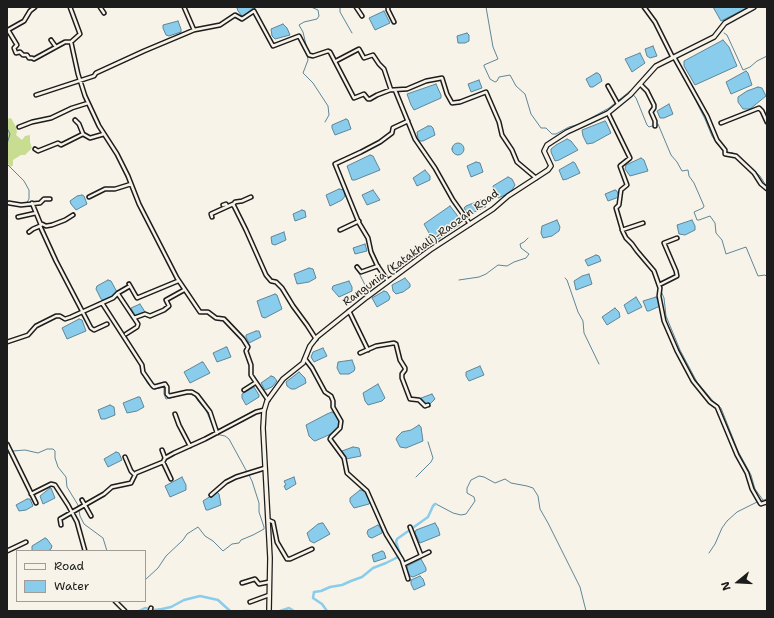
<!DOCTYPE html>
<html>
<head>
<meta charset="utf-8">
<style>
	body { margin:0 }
	#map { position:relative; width:774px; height:618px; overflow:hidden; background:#f7f3e8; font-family:"Shantell Sans",sans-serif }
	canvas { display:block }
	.frame { position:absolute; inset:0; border:8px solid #1c1c1c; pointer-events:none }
	.legend { position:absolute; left:16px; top:550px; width:130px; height:52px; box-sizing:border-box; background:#f7f3e8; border:1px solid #9f9d96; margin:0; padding:5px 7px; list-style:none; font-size:12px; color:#1c1c1c }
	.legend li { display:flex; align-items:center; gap:8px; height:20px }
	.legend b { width:20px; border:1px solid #9f9d96 }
	.north { position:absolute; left:718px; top:562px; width:40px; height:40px; -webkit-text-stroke:3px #f7f3e8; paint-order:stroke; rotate:252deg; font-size:11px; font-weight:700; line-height:16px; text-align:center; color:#1c1c1c }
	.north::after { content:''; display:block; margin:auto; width:14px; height:18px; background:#1c1c1c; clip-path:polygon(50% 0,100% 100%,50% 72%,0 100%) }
</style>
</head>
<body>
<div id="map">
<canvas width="774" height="618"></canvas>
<div class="frame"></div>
<ul class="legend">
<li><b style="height:5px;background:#f7f3e8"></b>Road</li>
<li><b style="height:11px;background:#8acceb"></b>Water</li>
</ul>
<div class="north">N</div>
</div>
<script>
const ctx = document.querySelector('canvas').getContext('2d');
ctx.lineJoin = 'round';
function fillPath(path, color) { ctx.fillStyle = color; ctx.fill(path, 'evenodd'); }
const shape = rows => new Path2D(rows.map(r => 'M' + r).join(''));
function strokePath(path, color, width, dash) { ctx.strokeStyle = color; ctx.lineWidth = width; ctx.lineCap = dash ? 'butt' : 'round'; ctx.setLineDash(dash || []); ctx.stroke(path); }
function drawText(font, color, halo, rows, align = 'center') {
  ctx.font = font + ' "Shantell Sans",sans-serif'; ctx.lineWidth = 3; ctx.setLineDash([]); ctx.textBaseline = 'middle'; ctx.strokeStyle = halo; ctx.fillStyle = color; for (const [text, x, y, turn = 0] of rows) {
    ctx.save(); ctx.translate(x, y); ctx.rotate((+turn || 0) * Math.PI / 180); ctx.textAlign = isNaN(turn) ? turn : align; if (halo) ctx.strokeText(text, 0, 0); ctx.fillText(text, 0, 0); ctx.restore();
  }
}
const green = shape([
	[11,118,16,127,17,132,16,135,22,140,25,136,30,135,30,142,32,148,25,155,21,155,13,160,13,165,11,167,7,163,7,119]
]);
const water = shape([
	[239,7,254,7,245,15,242,16,238,11,237,8,239,7],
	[713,7,749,7,721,21,713,7],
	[384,11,390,23,375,30,369,18,384,11],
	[178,21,181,29,181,32,169,36,166,35,163,28,163,25,178,21],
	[283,24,287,28,290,35,275,39,272,36,271,29,283,24],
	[467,33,469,35,469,41,465,43,458,43,457,36,467,33],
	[723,40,729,47,737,66,695,85,684,66,684,61,723,40],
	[653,46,657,56,650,58,647,56,645,49,653,46],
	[640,53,645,63,632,72,625,59,640,53],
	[746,71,748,73,752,85,731,94,726,82,746,71],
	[596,73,598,73,600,75,602,81,593,87,590,87,586,79,596,73],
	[479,80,482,88,471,92,468,84,479,80],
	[436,84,441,95,441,98,414,110,411,105,407,94,436,84],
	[758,87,762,88,766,96,750,109,743,109,738,102,738,97,747,91,758,87],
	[669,104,673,114,664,118,660,118,657,111,669,104],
	[346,119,348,120,351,129,335,135,332,128,332,125,346,119],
	[605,121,606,122,611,133,593,143,587,144,583,136,582,130,605,121],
	[428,126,431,126,433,128,435,135,423,141,420,141,418,139,417,132,428,126],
	[567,139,571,141,578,150,559,160,555,161,551,152,551,149,556,145,567,139],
	'452 149a6 6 0 1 1 12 0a6 6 0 1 1-12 0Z',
	[370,155,373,156,380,170,355,180,352,180,347,166,370,155],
	[641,158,644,160,648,171,630,176,625,169,626,165,641,158],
	[476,162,480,163,483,172,471,177,467,166,476,162],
	[573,162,575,163,580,173,567,179,563,180,559,170,573,162],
	[425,170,430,176,430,180,417,186,413,178,425,170],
	[508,177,512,179,515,185,512,190,505,195,498,198,494,192,493,186,508,177],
	[339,189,344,190,345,196,342,200,330,206,326,195,339,189],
	[373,190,380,200,367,205,362,195,373,190],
	[615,190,617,191,619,197,608,201,605,194,615,190],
	[82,195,84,196,87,204,76,210,71,204,70,201,77,196,82,195],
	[481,200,486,207,485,207,470,214,468,214,464,208,466,206,481,200],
	[450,206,457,215,461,224,434,242,424,224,450,206],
	[302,210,305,211,306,217,295,221,293,214,302,210],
	[557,220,560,227,559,231,552,236,543,238,541,233,542,226,557,220],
	[692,220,695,226,695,230,685,235,679,234,677,225,692,220],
	[284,232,286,240,275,245,272,244,271,237,284,232],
	[365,244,367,251,355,254,353,248,365,244],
	[596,255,599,256,601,261,588,266,585,260,596,255],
	[309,268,313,269,316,278,309,282,297,284,294,274,309,268],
	[589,274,592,284,576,290,574,281,582,276,589,274],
	[405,278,410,284,410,287,403,292,396,294,393,291,392,285,405,278],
	[108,280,111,281,117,292,113,296,103,300,101,299,96,289,97,286,108,280],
	[349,281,352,287,352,291,339,297,332,289,333,286,336,285,349,281],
	[384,291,387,292,390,297,389,300,377,307,372,298,384,291],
	[275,294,277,295,282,309,265,318,262,317,257,301,275,294],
	[636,297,642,307,628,314,624,305,636,297],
	[656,297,659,302,660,306,649,311,647,311,643,301,656,297],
	[140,304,145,312,135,316,131,308,140,304],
	[615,308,619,312,620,317,607,325,602,317,615,308],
	[79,319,82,320,86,331,67,339,62,328,79,319],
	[256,331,259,331,261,337,249,343,246,337,246,335,256,331],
	[226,347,227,347,231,357,217,362,213,353,226,347],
	[323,348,327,356,314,362,311,357,313,352,323,348],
	[352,360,355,368,354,371,349,374,340,374,337,368,338,362,352,360],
	[202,362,203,362,210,373,190,383,184,372,202,362],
	[480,366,484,375,469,381,466,376,466,372,480,366],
	[299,372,305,378,306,383,295,389,291,389,287,386,286,382,299,372],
	[271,376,274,377,277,381,272,387,265,390,261,383,271,376],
	[378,384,385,398,382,401,368,405,365,401,363,393,378,384],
	[254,387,259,395,259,397,246,405,242,398,242,394,254,387],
	[432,394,435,399,430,404,426,405,421,398,432,394],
	[138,397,140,397,144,407,137,411,127,413,123,403,138,397],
	[110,405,114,407,115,415,105,419,101,419,98,410,110,405],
	[332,412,334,413,338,419,340,423,338,427,331,434,315,441,313,440,309,436,306,425,327,414,332,412],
	[419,425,421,427,423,441,406,448,400,447,396,439,398,436,402,432,411,430,419,425],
	[353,447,359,448,361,456,346,459,342,451,353,447],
	[116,452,119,453,122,460,108,467,104,459,116,452],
	[182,477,186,485,186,490,170,497,165,486,182,477],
	[294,477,296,484,286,490,284,486,286,485,284,481,294,477],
	[50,488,51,488,55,498,43,504,40,496,50,488],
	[360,490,365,491,370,502,369,504,354,508,350,502,350,498,360,490],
	[217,492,219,494,221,505,208,510,206,510,203,501,217,492],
	[27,499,30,499,33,506,26,510,19,511,16,505,27,499],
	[322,523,323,523,330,534,314,543,310,541,307,533,318,524,322,523],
	[435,523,438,528,440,535,420,543,415,533,416,530,435,523],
	[378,525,382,530,382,533,372,538,369,537,367,533,368,530,378,525],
	[45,538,47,539,52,546,51,549,48,551,32,551,32,546,45,538],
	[382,551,384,552,386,558,374,562,372,555,382,551],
	[421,559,426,568,426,571,413,577,410,576,407,570,407,566,421,559],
	[420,576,423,579,425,585,414,590,411,584,411,580,420,576]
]);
const stream = shape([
	[302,7,305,7],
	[340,7,340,12,352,33],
	[486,7,493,47,498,59,484,65,484,66,490,79,495,82,497,81,499,77,510,75,516,86,525,94,531,114,541,128,546,128,552,134,556,134,569,127,580,124,609,108,630,91,636,98,647,125,649,127,658,124,671,155,677,162,682,171,688,170,689,176,694,183,704,206,703,208,694,212,697,220,699,220,710,216,715,223,716,233,722,240,726,254,746,247,758,276,765,275,767,277],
	[724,33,727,35,743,70,750,67,757,61,767,56],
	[666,41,672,54],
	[307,49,303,32,299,25,304,22,317,19,319,16,318,10,311,7],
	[307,54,308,60,303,73,313,83,328,106,329,115,325,122],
	[683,75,705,119,712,136,717,144,724,151],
	[7,128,10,134,7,144],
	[727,152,733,153,741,159,760,176,767,187],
	[7,164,24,181,29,190,29,199,26,204],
	[358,271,369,293],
	[565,278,567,280,578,312,583,321,584,333,599,364],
	[459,280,479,277,486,274,498,265,507,266,514,262,526,258,529,254,521,248,520,244,524,242,528,238],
	[661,291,664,298,666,316,680,350,697,382,713,401,721,408,738,451,751,475,755,489,763,500],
	[123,338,137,360],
	[140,365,142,374,148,384,152,388,155,389,164,387,164,394,166,399,185,394,190,394,195,396,198,401,206,410,216,434,225,436,229,439,247,472],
	[7,454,13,451,25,450,38,453,47,449,53,449,55,451,55,458,58,467,66,477,67,487,78,505,80,516,84,524,103,538,107,551],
	[416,477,431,462,433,458,428,442],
	[436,504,453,513,461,515,466,514,475,501,474,497,467,493,467,488,471,480,479,476,484,477,495,483,505,479,511,483,527,486,533,488,538,496,540,509,548,523,580,587,586,611],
	[709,553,715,544,722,528,727,521,737,512,757,502,767,499],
	[145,580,158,568,166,556,183,540,187,534,198,527,205,536,213,541,223,551,232,544,239,543,241,540,253,535,264,529,264,527,259,512,259,503,252,481,249,475]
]);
const canal = shape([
	[139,611,145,608,155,610,162,609,171,607,184,600,200,596,218,600,230,611],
	[243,611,249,611],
	[280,611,289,608,294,611],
	[327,611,322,604,313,598,314,592,321,591,330,587,342,585,351,581,362,577,373,568,386,563,398,557,400,554,396,542,397,539,428,517,433,506,435,504,436,504]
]);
const minor = shape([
	[70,7,80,34,71,42,78,74,85,96,99,126,117,154,128,176,139,204,177,278,200,312,208,312,216,318,224,319,243,339,248,347,246,351,251,365,251,375,268,400],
	[100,7,104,13],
	[184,7,194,30],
	[356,7,362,16],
	[388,7,388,10,394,22],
	[644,7,655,22,673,58],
	[8,30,17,45,14,48,16,53,20,52,23,55,27,55,29,58,32,58,34,59,65,42,71,42],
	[8,30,24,21,30,11,35,7],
	[51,40,56,47],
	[674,57,707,116,717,140,725,150,725,154,736,156,754,173,761,184,767,189],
	[336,61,357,50,359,49,364,58,373,55,379,64,384,69,391,90],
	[640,84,647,91,654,105,654,108,651,112,655,121,655,126],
	[608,86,618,104],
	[395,90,415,139,435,168,453,200,470,224],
	[36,95,94,76,96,73,144,51,194,30,220,25,235,15,242,19,254,11,273,46,299,36,309,55,313,56,328,51,330,52,354,98,364,94,368,99,370,99,377,95,390,90,407,89,426,81,442,78,447,94,452,103,460,102,486,92,499,122,502,135,512,150,517,162,536,178],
	[608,113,630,158,620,166,627,185,621,190,619,205,616,208,623,232,626,238,632,244,637,251,654,271,660,288,659,296,664,321,677,351,693,381,710,402,717,407,737,455,747,473,752,489,760,503,761,504,767,502],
	[75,120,79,124,83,134],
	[721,123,759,108,762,111,767,122],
	[19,127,32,122,51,118,72,108,88,103],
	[35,149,38,151,58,143,61,145,83,134,90,138,104,134],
	[89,197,105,189,115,189,131,184],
	[251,197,242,201,235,202,233,205,234,206,246,230,266,275,271,281,276,282,282,288,293,306,307,325,316,339],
	[9,203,21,205,40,203,44,199,50,199],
	[32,203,41,225],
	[223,205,226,204,227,206],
	[18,217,36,213],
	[212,217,211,214,233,204],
	[42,224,46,226,52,225,65,220,73,215],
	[340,230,359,221],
	[622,230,643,223],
	[29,232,33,229,40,226,56,261,91,328,94,330,107,324],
	[357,267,361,272,378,266],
	[388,281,377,265,371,252,368,238,359,223,335,164,361,152,380,142,392,133,393,128,408,121],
	[129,284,137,298,178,281],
	[659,285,677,276,676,271,664,243,677,238],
	[118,294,138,324,137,327,126,334],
	[102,303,142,365,143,372,152,385,154,387,165,384,167,387,167,394,169,396,187,392,192,392,197,395,210,412,217,433],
	[349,311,368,350],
	[134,318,145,314,150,316,164,310,169,306,166,300,184,290],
	[7,342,28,335,36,326,56,316,60,316,65,319,71,317,113,298,118,293,130,286],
	[360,353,376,346,394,343,396,344,400,360,405,368,405,370,402,374,402,378,410,399,419,400,425,406,428,405],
	[305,359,312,368,325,392,331,396,333,401,333,407,341,421,340,428,331,437,330,439,344,458,347,473,367,491,386,534,402,560,408,579],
	[244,390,255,383],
	[175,414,179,425,190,446],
	[7,444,36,503],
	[162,450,165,458],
	[125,457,131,471,135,475],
	[163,462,171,479],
	[31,494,51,484,55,485,68,505,77,522,85,551],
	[211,495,226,482,236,477,265,468],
	[82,500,91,516],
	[268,520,273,522,277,542,287,559,290,559,312,549],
	[61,525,60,519,104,494,112,487,131,483,136,473,163,462,165,458,174,453,205,439,256,412,264,410],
	[410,527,421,555],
	[7,551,26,542],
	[404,564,429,552],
	[242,583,255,579,259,584,269,582],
	[115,601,125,611],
	[250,602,269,595],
	[150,611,151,608]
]);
const major = shape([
	[269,611,270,558,263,428,264,411,267,401,283,379,303,363,310,346,317,337,367,297,430,250,493,209,508,196,548,170,551,166,544,151,547,145,567,132,608,113,630,95,656,66,714,37,725,23,754,7]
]);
const streetNames = [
	["Rangunia (Katakhali)-Raozan Road",421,248,-36]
];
fillPath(green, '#c8dd92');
fillPath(water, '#8acceb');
strokePath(water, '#5e8698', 1);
strokePath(stream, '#5e8698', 1);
strokePath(canal, '#8acceb', 2.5);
strokePath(minor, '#1c1c1c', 5.5);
strokePath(major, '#1c1c1c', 6);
strokePath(minor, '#f7f3e8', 2.5);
strokePath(major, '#f7f3e8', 3.5);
drawText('11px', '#1c1c1c', '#f7f3e8', streetNames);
</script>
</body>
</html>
